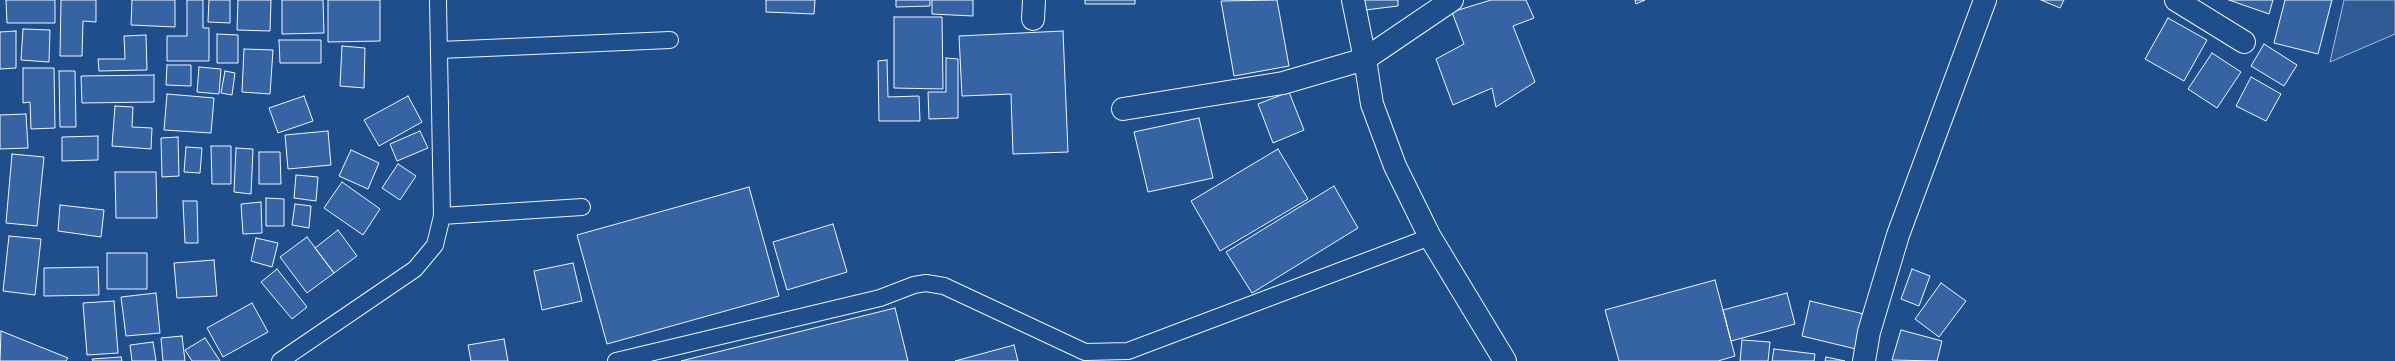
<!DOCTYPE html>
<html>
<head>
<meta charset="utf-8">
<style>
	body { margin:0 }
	canvas { display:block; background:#1f4e8c }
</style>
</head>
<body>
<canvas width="2395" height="361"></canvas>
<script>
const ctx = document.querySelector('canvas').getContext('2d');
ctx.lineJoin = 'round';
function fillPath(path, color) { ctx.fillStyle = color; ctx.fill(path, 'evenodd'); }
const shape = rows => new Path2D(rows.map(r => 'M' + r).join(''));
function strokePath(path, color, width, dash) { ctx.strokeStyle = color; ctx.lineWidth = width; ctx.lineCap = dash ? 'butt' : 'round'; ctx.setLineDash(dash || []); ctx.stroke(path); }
const built = shape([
	[2344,0,2395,0,2395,34,2330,62,2344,0]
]);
const building = shape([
	[6,0,55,0,55,23,7,23,6,0],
	[61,0,96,0,96,22,83,21,82,56,60,56,61,0],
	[132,0,175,0,175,27,131,25,132,0],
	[187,0,203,0,203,28,209,28,209,61,167,61,167,36,187,36,187,0],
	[209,0,230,0,230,23,208,22,209,0],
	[238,0,271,0,270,31,237,30,238,0],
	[282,0,323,0,324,33,282,34,282,0],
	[328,0,380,0,380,41,328,42,328,0],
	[766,0,815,0,814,14,766,12,766,0],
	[896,0,930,0,930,6,896,7,896,0],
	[932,0,973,0,973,16,932,14,932,0],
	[1085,0,1135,0,1135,4,1085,4,1085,0],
	[1277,0,1289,66,1234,76,1221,1,1277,0],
	[1364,0,1398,0,1398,6,1365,10,1364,0],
	[1491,0,1526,0,1534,18,1513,26,1535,82,1496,107,1492,88,1453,105,1436,59,1464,44,1452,12,1491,0],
	[1635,0,1645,0,1636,4,1635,0],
	[2041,0,2064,0,2060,8,2041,0],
	[2229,0,2273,0,2269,14,2229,0],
	[2285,0,2332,0,2318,54,2274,43,2285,0],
	[894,17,942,17,943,89,894,88,894,17],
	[2168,18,2207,40,2184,81,2145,59,2168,18],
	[23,29,50,30,49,62,21,60,23,29],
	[16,31,16,68,0,69,0,32,16,31],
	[1063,31,1068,152,1013,154,1011,94,962,96,959,36,1063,31],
	[217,34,238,35,238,63,217,63,217,34],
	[146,35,147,70,99,71,98,59,125,59,124,36,146,35],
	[279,40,321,40,321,63,280,63,279,40],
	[2264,44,2297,65,2284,86,2251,66,2264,44],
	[342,46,365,48,364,88,340,86,342,46],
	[244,49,273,50,270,94,242,92,244,49],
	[2212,53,2241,72,2217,108,2188,89,2212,53],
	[946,58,958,59,958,118,929,119,928,92,946,92,946,58],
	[887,60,888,97,919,96,920,121,879,121,878,61,887,60],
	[167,65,191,65,191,86,166,85,167,65],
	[199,67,221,69,219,94,197,92,199,67],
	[23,68,54,68,55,128,31,129,30,102,23,103,23,68],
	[59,71,75,71,76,127,60,127,59,71],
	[225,71,235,73,232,95,221,93,225,71],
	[154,75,154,102,82,103,81,76,154,75],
	[2251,77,2281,94,2266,121,2236,106,2251,77],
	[1289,92,1304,130,1273,143,1258,104,1289,92],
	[167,94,214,98,211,133,164,130,167,94],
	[304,96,313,121,278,133,269,108,304,96],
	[408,96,422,122,379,146,364,120,408,96],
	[115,106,133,107,132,127,152,128,151,149,112,146,115,106],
	[26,114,28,148,0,149,0,115,26,114],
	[1199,118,1213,178,1148,192,1134,132,1199,118],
	[328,131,331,165,288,169,285,135,328,131],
	[420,131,428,148,397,161,390,144,420,131],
	[98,136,98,160,62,161,62,137,98,136],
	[178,137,179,176,162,177,161,138,178,137],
	[211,146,231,146,231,184,212,184,211,146],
	[186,147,202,148,200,173,184,172,186,147],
	[236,148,253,149,251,194,234,192,236,148],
	[1278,149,1308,199,1220,251,1191,201,1278,149],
	[351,150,379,163,368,189,339,176,351,150],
	[259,152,280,152,281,184,259,184,259,152],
	[12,154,44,157,37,226,6,223,12,154],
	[398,164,416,176,400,200,382,188,398,164],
	[115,172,156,172,157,218,116,218,115,172],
	[296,175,318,177,316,201,294,198,296,175],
	[342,182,380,209,363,235,324,208,342,182],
	[1334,186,1358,228,1252,293,1226,252,1334,186],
	[749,187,779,296,607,344,577,235,749,187],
	[266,198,284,199,284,226,266,226,266,198],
	[183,201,197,201,198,243,185,243,183,201],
	[261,202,262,233,243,234,241,204,261,202],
	[295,204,311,206,309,228,292,225,295,204],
	[60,205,104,210,101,237,58,231,60,205],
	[833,224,847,272,787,290,773,242,833,224],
	[338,230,357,256,334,273,315,248,338,230],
	[9,236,41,239,35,295,3,291,9,236],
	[307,237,334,273,307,293,280,257,307,237],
	[256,238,278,243,272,267,251,261,256,238],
	[107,253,147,253,147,289,107,289,107,253],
	[214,260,217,296,177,298,174,263,214,260],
	[573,263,582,301,542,310,534,271,573,263],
	[98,267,99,295,44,296,44,268,98,267],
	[277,269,307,307,292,319,261,282,277,269],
	[1912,269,1930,276,1919,306,1901,299,1912,269],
	[1715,280,1735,356,1718,361,1619,361,1605,310,1715,280],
	[1941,283,1966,301,1939,337,1915,319,1941,283],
	[156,293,160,333,126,336,121,297,156,293],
	[1787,293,1795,324,1731,341,1723,310,1787,293],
	[114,301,118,353,87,355,83,303,114,301],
	[1810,301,1868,315,1860,350,1802,336,1810,301],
	[252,303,268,332,223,357,207,328,252,303],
	[895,308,908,361,681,361,895,308],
	[1901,330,1942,341,1937,361,1892,360,1901,330],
	[1,331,68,358,66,361,0,361,1,331],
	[182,336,185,361,163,361,161,338,182,336],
	[205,338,220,361,192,361,185,350,205,338],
	[504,339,508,361,471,361,468,345,504,339],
	[1742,340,1770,342,1768,361,1740,361,1742,340],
	[153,342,156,361,132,361,130,345,153,342],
	[1014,345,1018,361,955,361,1014,345],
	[1774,349,1815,354,1814,361,1772,361,1774,349],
	[121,357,122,361,93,361,92,359,121,357],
	[1826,357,1845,361,1825,361,1826,357]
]);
const lane = shape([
	[440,50,670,40],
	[442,216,582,207],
	[280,361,415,269,435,245,442,216,438,0],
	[616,361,880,298,914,285,926,283,944,286,1085,352,1128,351,1430,237]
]);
const street = shape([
	[1452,0,1365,59,1372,104,1395,166,1430,237,1505,361],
	[2176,0,2244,42],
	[1033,19,1034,0],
	[1123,109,1283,83,1365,59,1353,0],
	[1864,361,1869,332,1898,235,1985,0]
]);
fillPath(built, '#305b95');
strokePath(built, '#a8bbd7', 1);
fillPath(building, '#3563a3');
strokePath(building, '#f2f6ff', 1);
strokePath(lane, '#f2f6ff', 18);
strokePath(street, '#f2f6ff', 24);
strokePath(lane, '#1f4e8c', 16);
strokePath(street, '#1f4e8c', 22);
</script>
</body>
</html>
